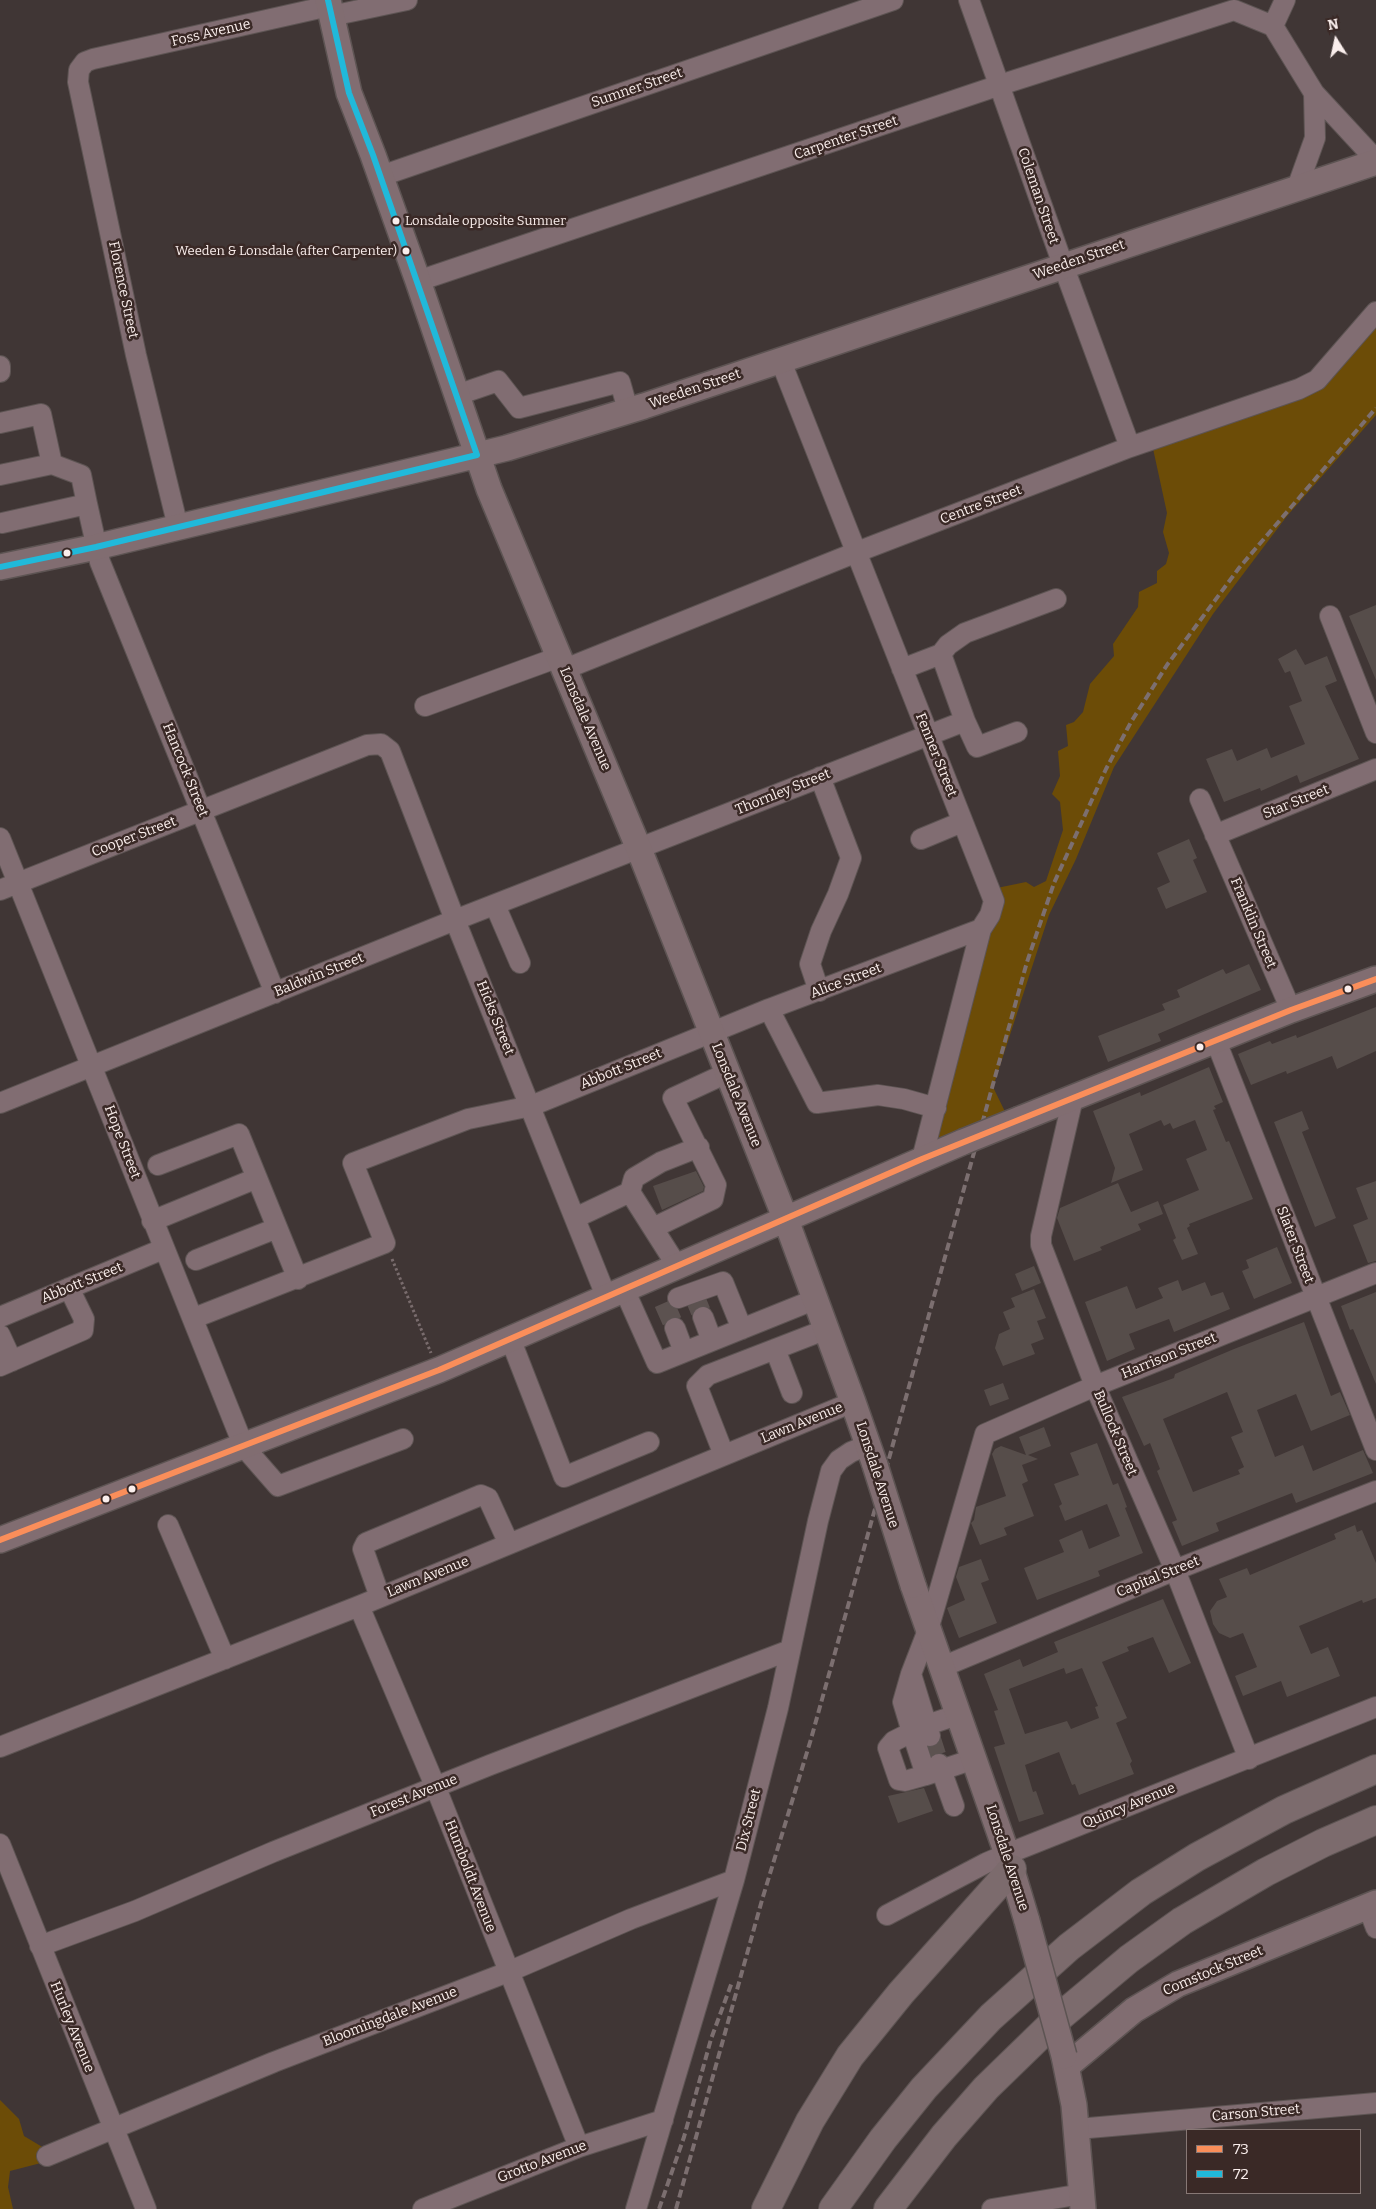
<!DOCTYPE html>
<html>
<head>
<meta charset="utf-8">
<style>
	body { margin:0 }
	#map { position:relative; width:1376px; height:2209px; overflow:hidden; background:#403635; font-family:Bitter,serif }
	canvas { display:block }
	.legend { position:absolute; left:1186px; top:2129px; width:175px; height:65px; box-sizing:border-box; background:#3a2926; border:1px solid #877875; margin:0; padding:6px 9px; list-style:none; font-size:15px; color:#faeeec }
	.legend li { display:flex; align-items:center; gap:10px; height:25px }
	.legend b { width:25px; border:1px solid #877875 }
	.north { position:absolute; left:1311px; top:15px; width:50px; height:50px; -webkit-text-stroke:4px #3a2926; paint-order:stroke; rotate:350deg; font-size:14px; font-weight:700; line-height:20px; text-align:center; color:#faeeec }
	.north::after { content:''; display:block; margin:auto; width:18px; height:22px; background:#faeeec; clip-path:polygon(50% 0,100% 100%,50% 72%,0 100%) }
</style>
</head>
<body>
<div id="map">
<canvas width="1376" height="2209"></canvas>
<ul class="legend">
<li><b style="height:6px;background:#fa8e5a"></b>73</li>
<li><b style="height:6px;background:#20b9da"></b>72</li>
</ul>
<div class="north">N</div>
</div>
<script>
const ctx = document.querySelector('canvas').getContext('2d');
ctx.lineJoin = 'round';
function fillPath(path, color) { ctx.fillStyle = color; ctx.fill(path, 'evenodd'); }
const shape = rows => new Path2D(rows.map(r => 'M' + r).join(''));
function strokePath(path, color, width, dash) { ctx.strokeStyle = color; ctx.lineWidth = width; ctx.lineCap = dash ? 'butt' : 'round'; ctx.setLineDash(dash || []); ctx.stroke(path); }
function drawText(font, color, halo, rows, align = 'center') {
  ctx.font = font + ' Bitter,serif'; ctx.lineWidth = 5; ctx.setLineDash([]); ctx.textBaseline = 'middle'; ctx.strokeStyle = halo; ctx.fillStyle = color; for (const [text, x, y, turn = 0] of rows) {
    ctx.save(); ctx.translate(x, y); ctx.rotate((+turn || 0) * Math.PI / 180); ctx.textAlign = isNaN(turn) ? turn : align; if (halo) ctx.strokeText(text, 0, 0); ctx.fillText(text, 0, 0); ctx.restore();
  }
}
const green = shape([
	[1376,313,1376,415,1287,516,1213,614,1114,767,1076,859,1049,915,993,1087,1011,1124,924,1160,992,889,1026,882,1034,887,1046,881,1063,830,1060,802,1052,794,1060,776,1058,751,1068,746,1066,725,1074,722,1083,712,1090,684,1114,656,1113,644,1138,607,1139,592,1157,583,1157,571,1166,564,1169,553,1163,532,1167,513,1152,444,1294,392],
	[0,2100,19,2119,24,2136,49,2151,41,2163,10,2171,8,2187,13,2209,0,2209]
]);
const building = shape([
	[1376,605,1376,680,1349,616],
	[1296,649,1305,665,1327,656,1337,681,1325,686,1359,759,1300,783,1297,775,1261,791,1260,788,1224,802,1206,759,1232,749,1237,761,1267,748,1271,758,1305,744,1289,706,1302,701,1290,671,1285,673,1278,659],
	[1189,839,1197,858,1193,860,1207,892,1166,909,1157,888,1170,882,1157,853],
	[1249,964,1261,990,1158,1034,1161,1041,1108,1062,1098,1036,1165,1010,1162,1004,1180,997,1177,990,1223,969,1226,974],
	[1376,1007,1376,1051,1337,1069,1332,1056,1287,1074,1286,1071,1251,1085,1238,1054,1270,1041,1272,1044,1296,1035,1297,1038],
	[1209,1067,1223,1102,1214,1106,1216,1109,1213,1110,1226,1142,1229,1141,1253,1199,1189,1224,1190,1226,1187,1228,1198,1254,1182,1260,1173,1240,1176,1238,1163,1205,1199,1190,1186,1159,1207,1150,1195,1120,1173,1129,1170,1123,1164,1126,1161,1120,1129,1134,1143,1170,1111,1183,1115,1168,1093,1111,1140,1092,1141,1096],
	[1302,1111,1309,1129,1302,1132,1336,1218,1315,1227,1274,1122],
	[696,1171,704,1187,703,1191,662,1210,653,1186],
	[1376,1181,1376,1261,1368,1263,1353,1225,1368,1219,1356,1188],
	[1118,1183,1131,1212,1158,1201,1163,1214,1138,1224,1141,1230,1100,1247,1102,1250,1074,1261,1057,1218,1060,1208],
	[1277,1247,1292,1283,1254,1299,1242,1271,1249,1268,1246,1260],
	[1034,1266,1041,1283,1022,1291,1015,1274],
	[1178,1280,1182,1291,1205,1282,1211,1296,1223,1292,1230,1309,1174,1332,1169,1319,1129,1334,1135,1349,1107,1361,1085,1302,1127,1286,1136,1309,1163,1298,1158,1288],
	[1034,1289,1046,1318,1037,1321,1044,1339,1031,1344,1035,1354,1003,1366,995,1348,999,1334,1010,1329,1003,1312,1015,1307,1011,1298],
	[1376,1292,1376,1384,1353,1329,1350,1330,1341,1306],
	[1304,1322,1331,1396,1340,1392,1350,1415,1311,1431,1296,1394,1257,1410,1275,1457,1303,1445,1313,1471,1363,1450,1373,1473,1296,1503,1292,1493,1216,1523,1219,1531,1182,1546,1172,1522,1177,1520,1157,1471,1160,1469,1150,1443,1144,1446,1122,1397,1174,1378,1175,1374,1234,1349],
	[1227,1392,1243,1432,1231,1437,1244,1467,1238,1470,1240,1474,1193,1492,1163,1419],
	[1003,1383,1009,1399,990,1406,984,1390],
	[1044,1427,1051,1446,1028,1455,1038,1459,1022,1465,1028,1481,1022,1484,1034,1516,1004,1528,1007,1535,980,1545,971,1523,974,1520,976,1507,1006,1496,992,1454,995,1449,1001,1446,1026,1455,1019,1437],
	[1097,1443,1113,1485,1118,1483,1127,1507,1125,1508,1143,1553,1098,1571,1100,1576,1037,1600,1024,1568,1064,1552,1059,1540,1082,1530,1089,1549,1120,1536,1107,1504,1065,1521,1059,1506,1062,1504,1054,1484,1079,1475,1070,1453],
	[1355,1525,1357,1532,1362,1530,1376,1563,1376,1598,1363,1603,1362,1600,1299,1626,1311,1654,1328,1647,1340,1676,1287,1697,1281,1681,1243,1696,1235,1676,1257,1667,1243,1633,1230,1638,1219,1633,1213,1624,1210,1611,1217,1601,1227,1597,1219,1579,1247,1568,1250,1575,1336,1539,1334,1534],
	[981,1559,989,1580,981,1583,997,1623,959,1638,947,1608,965,1600,956,1577,959,1567],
	[1163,1599,1191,1663,1169,1673,1153,1637,1127,1647,1129,1651,1102,1662,1127,1718,1116,1723,1132,1761,1130,1764,1134,1774,1079,1795,1075,1784,1072,1785,1059,1752,1025,1765,1033,1792,1036,1791,1044,1814,1019,1822,994,1747,1005,1744,994,1711,998,1710,984,1674,1020,1659,1023,1667,1058,1652,1054,1642],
	[1064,1668,1066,1674,1082,1668,1098,1706,1095,1707,1099,1718,1071,1729,1067,1721,1025,1734,1009,1689],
	[924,1788,933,1811,898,1823,888,1796]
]);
const minorTunnel = shape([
	[693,1293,703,1317],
	[664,1303,675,1328],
	[930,1736,939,1764]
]);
const path = shape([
	[392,1259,431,1353]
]);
const minor = shape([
	[969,0,1063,265,1130,447],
	[331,16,407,0],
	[1273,26,1314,93,1376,160],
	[1273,26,1285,0],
	[381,176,893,0],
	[1297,188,1315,138,1314,93],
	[418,281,1000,85,1234,10,1273,26],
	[780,359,994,901,990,915,981,929,922,1159],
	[0,366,0,372],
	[457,395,498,381,519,408,620,382,628,410],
	[0,423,41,414,52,464,81,475,87,504,2,523],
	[0,475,52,464],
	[87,504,100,562,275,993],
	[178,527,136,355,78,82,79,70,85,62,93,59,329,6],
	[1330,616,1376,733],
	[941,654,948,645,965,633,1056,599],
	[565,669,857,552,1130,447,1299,389,1317,380,1376,312],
	[425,706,559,657],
	[965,721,977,747,1017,732],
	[1200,799,1291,1010],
	[1215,835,1376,769],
	[0,838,244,1447,278,1486,403,1439],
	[921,839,962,822],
	[0,890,367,745,381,744,390,751,455,920,606,1296],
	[495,905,520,963],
	[819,991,810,964,821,931,838,894,851,858,820,777],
	[769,1009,817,1103,878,1095,904,1099,936,1108],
	[1216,1041,1376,1450],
	[1073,1098,1041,1236,1041,1245,1095,1386,1175,1570,1249,1759],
	[0,1103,455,920,965,721,941,654,902,669],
	[158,1165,239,1134,298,1279],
	[575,1218,630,1192],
	[152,1221,257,1178],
	[653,1228,713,1199,716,1185,673,1098,727,1073],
	[196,1260,277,1228],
	[677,1266,630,1192,634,1178,661,1162,699,1147],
	[624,1289,657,1363,816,1299],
	[678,1298,723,1282,742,1329],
	[0,1317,163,1249],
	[703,1317,712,1341],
	[194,1318,385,1243,353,1163,468,1119,531,1106,769,1009,981,929],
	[675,1328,684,1352],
	[0,1335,12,1361],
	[510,1338,564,1477,649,1442],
	[775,1349,792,1393],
	[0,1366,83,1330,84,1319,69,1288],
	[724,1455,697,1386,708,1375,827,1329],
	[168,1525,225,1659],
	[380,1597,363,1549,366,1543,481,1495,488,1498,509,1544],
	[359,1606,436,1788,579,2147],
	[942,1667,1175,1570,1376,1491],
	[911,1674,930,1736],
	[957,1715,927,1725,912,1732,894,1741,888,1748,899,1780,905,1781,926,1775,912,1732,903,1702,911,1674,928,1630,985,1434,1095,1386,1376,1273],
	[0,1747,359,1606,853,1402],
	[939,1764,954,1806],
	[926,1775,974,1759],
	[0,1844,146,2209],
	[1368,1907,1376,1928],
	[887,1915,986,1863,1007,1854,1376,1707],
	[40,1946,135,1911,273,1852,490,1765,790,1650],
	[1077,2129,1376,2103],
	[47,2156,274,2062,508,1972,631,1919,734,1880],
	[423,2209,579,2147,663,2120],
	[636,2209,734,1880,778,1708,818,1521,831,1471,839,1460,851,1452,868,1445],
	[992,2209,1082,2194]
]);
const major = shape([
	[328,0,349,93,373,155,418,281,489,489,639,849,786,1220,853,1402,875,1465],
	[0,567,96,547,507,448,644,406,1376,162],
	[1020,1119,1291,1010,1376,979],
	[0,1540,439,1370,963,1142],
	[913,1585,1007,1854,1027,1921],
	[1064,2056,1074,2105,1083,2209],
	[1067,2066,1134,2010,1178,1984,1376,1903]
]);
const highway = shape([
	[766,2209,810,2121,850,2056,901,1993,1012,1869],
	[833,2209,883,2139,924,2088,991,2017,1069,1947,1141,1892,1197,1857,1284,1810,1376,1769],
	[888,2209,944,2136,986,2088,1056,2020,1129,1959,1182,1921,1266,1872,1323,1843,1376,1820]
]);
const rail = shape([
	[659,2209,684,2137,711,2039,732,1982],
	[676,2209,762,1900,811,1739,1027,962,1054,883,1106,769,1131,722,1167,665,1239,568,1376,408]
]);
const majorBridge = shape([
	[963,1142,1020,1119],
	[875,1465,913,1585],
	[1027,1921,1064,2056]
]);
const bus1 = shape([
	[0,1540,439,1370,922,1159,1291,1010,1376,979]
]);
const bus2 = shape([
	[328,0,349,93,373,155,477,455],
	[0,567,96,547,477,455]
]);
const markers = [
	[396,221,4.5,"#faeeec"],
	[406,251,4.5,"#faeeec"],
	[67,553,4.5,"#faeeec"],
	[1348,989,4.5,"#faeeec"],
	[1200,1047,4.5,"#faeeec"],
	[132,1489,4.5,"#faeeec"],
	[106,1499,4.5,"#faeeec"]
];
const busNames = [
	["Lonsdale opposite Sumner",405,221],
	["Weeden & Lonsdale (after Carpenter)",397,251,"right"]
];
const streetNames = [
	["Foss Avenue",211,33,-13],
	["Sumner Street",637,88,-19],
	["Carpenter Street",846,138,-19],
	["Coleman Street",1038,196,71],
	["Weeden Street",1079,260,-19],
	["Florence Street",123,290,78],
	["Weeden Street",695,389,-19],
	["Centre Street",981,505,-21],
	["Lonsdale Avenue",585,719,67],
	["Fenner Street",936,755,68],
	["Hancock Street",185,770,68],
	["Thornley Street",783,792,-22],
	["Star Street",1296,802,-22],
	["Cooper Street",134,837,-21],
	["Franklin Street",1253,923,67],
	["Baldwin Street",319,975,-22],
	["Alice Street",846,981,-21],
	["Hicks Street",495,1018,68],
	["Abbott Street",621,1069,-22],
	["Lonsdale Avenue",736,1095,68],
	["Hope Street",122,1142,69],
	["Slater Street",1295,1245,69],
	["Abbott Street",82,1283,-22],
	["Harrison Street",1169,1356,-22],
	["Lawn Avenue",802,1423,-22],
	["Bullock Street",1115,1433,67],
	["Lonsdale Avenue",877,1475,72],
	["Lawn Avenue",428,1577,-22],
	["Capital Street",1158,1577,-22],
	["Forest Avenue",414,1796,-22],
	["Quincy Avenue",1129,1806,-22],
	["Dix Street",749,1820,-76],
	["Lonsdale Avenue",1007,1858,72],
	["Humboldt Avenue",470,1876,69],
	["Comstock Street",1213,1971,-23],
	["Bloomingdale Avenue",390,2017,-21],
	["Hurley Avenue",72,2027,68],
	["Carson Street",1256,2113,-5],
	["Grotto Avenue",542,2162,-21]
];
fillPath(green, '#6c4c07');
fillPath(building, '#564d4a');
strokePath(minorTunnel, '#5c5250', 20, [20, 10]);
strokePath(minor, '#5d5453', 22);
strokePath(major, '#5d5453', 28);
strokePath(highway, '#5d5453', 30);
strokePath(path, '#796c6d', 3, [2.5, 2.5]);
strokePath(minor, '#816d72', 20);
strokePath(major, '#816d71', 25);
strokePath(highway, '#7c6b6d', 28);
strokePath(rail, '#7c6f70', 4, [8, 4]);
strokePath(majorBridge, '#5d5453', 28, []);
strokePath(majorBridge, '#816d71', 25);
strokePath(bus1, '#fa8e5a', 6);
strokePath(bus2, '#20b9da', 6);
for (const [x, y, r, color] of markers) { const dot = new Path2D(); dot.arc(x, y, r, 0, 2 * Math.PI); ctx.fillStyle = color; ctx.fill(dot); strokePath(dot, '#3a2926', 2); }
drawText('13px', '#faeeec', '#3a2926', busNames, 'left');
drawText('14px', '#faeeec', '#3a2926', streetNames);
</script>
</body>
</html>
